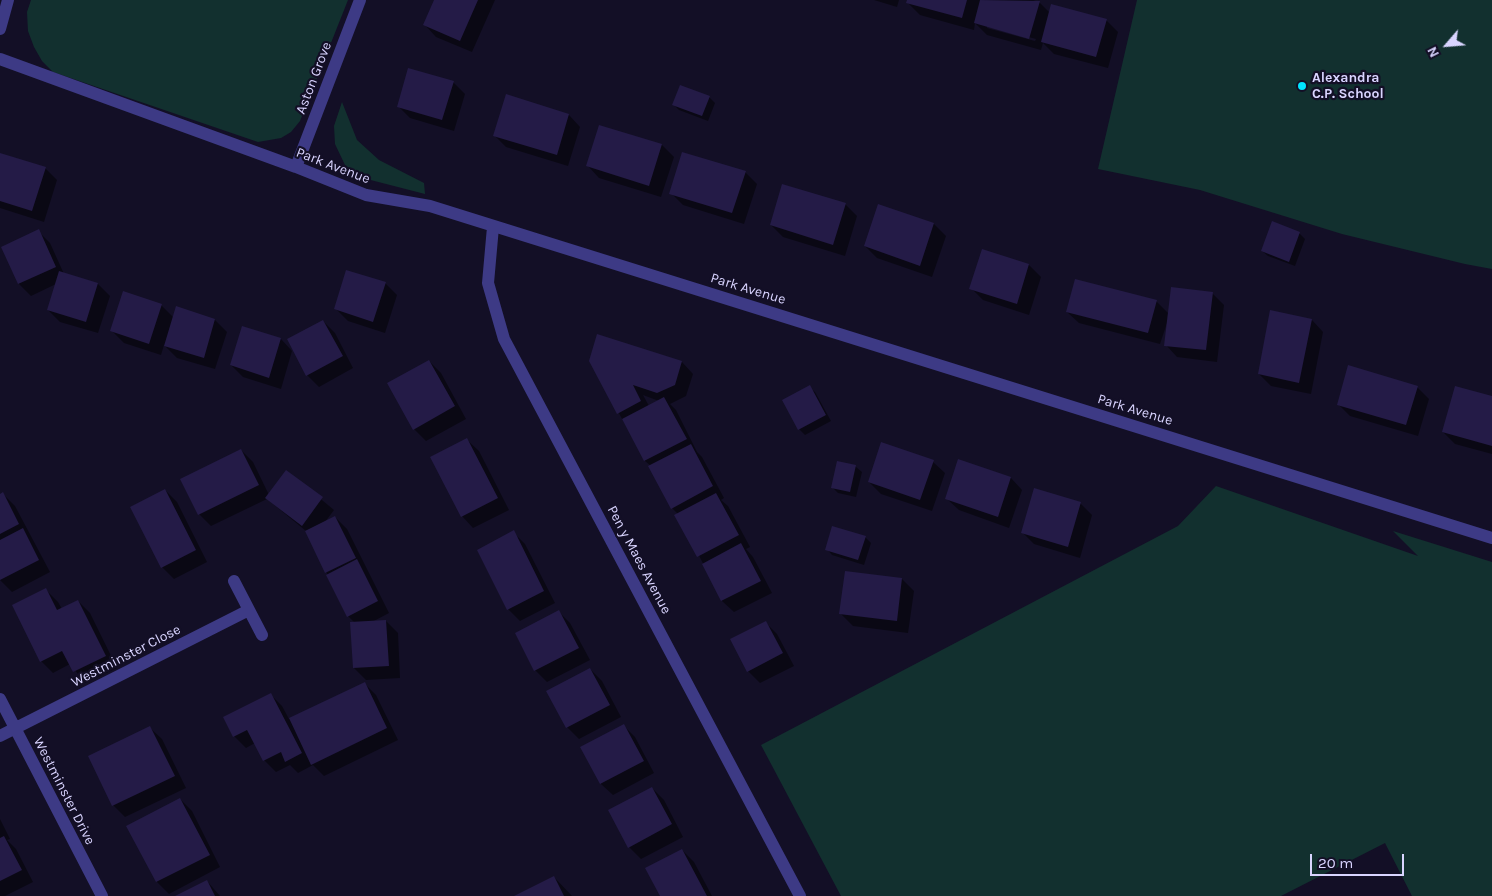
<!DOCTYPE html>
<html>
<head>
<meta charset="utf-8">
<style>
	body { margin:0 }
	#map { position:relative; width:1492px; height:896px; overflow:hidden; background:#130f26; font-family:Karla,sans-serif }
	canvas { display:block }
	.north { position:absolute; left:1422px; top:20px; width:50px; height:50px; -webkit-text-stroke:4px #130f26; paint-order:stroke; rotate:243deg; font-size:14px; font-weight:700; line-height:20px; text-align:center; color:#d9d4ff }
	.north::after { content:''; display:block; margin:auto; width:18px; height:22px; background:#d9d4ff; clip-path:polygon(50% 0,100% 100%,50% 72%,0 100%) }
	.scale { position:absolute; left:1310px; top:854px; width:94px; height:22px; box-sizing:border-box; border:2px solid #d9d4ff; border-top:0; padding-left:6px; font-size:15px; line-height:18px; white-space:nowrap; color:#d9d4ff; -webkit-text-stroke:4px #130f26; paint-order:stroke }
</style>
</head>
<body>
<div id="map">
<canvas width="1492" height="896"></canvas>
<div class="north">N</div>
<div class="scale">20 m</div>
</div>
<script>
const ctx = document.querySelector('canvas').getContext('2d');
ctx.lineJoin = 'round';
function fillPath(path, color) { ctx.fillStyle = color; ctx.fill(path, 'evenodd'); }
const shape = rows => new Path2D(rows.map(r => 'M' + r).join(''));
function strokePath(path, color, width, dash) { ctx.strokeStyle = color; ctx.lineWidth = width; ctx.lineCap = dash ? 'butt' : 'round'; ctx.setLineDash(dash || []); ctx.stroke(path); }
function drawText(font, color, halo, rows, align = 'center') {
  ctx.font = font + ' Karla,sans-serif'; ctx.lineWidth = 4.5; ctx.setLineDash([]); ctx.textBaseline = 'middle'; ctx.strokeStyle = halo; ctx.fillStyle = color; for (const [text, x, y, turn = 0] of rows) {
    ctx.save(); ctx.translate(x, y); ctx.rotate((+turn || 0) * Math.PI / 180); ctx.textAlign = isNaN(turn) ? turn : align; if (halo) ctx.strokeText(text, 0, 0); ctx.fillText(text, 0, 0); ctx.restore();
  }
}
const green = shape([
	[31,0,348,0,300,121,291,132,281,138,258,142,53,72,42,61,34,47,28,31,27,12],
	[1137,0,1492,0,1492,269,1465,264,1342,234,1200,190,1098,169],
	[342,102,357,140,379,160,424,183,425,194,359,177,345,165,335,144,334,126],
	[1216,486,1418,556,1393,531,1492,562,1492,896,1412,896,1385,843,1281,896,841,896,761,745,1178,526]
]);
const shadow = shape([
	[435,0,495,0,472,52,436,37,425,25],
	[874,0,899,0,897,7],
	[909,0,1033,0,1039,2,1050,13,1106,20,1118,32,1108,68,1054,54,1043,43,1041,50,987,35,975,23,974,30,920,15,908,3],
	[987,26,1036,39,1035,41,987,28],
	[453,82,465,94,454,131,410,118,398,106],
	[709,97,715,103,708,121,679,110,674,105],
	[569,115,580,127,568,166,506,147,494,135],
	[600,126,662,145,674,157,661,197,599,178,588,166],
	[0,154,45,168,57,180,44,222,0,208],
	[745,172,757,184,744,224,683,205,671,193],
	[845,204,857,216,845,256,783,237,771,225],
	[879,206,934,224,946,236,932,277,877,258,865,246],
	[38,231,50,243,64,274,98,284,110,296,98,333,60,322,48,310,56,284,31,296,19,284,3,248],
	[1299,233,1305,239,1295,266,1268,256,1262,251],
	[983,250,1029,265,1041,277,1029,315,983,300,971,288],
	[385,283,397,295,385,333,348,321,336,309],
	[1212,293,1224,305,1217,362,1177,357,1166,345,1169,317,1160,344,1079,323,1067,312,1156,301,1169,314],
	[161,305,174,318,215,320,227,332,215,369,177,358,164,345,161,355,124,343,112,331],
	[1312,320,1323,332,1311,394,1271,386,1259,374],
	[323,321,335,333,353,368,319,387,307,375],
	[281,339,292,351,281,389,243,377,231,365],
	[590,360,682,362,693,374,686,396,670,404,676,410,697,452,702,457,724,498,721,500,728,506,750,547,746,549,753,557,772,593,734,612,722,601,678,514,672,508,651,466,645,461],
	[643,395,659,401,649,406],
	[429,361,441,373,466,419,426,441,414,429],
	[809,387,815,392,831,421,805,435,799,429],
	[1417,387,1429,399,1418,436,1350,416,1338,404],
	[1492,397,1492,454,1455,444,1443,432],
	[467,440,479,451,509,510,473,528,462,516],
	[241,450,253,462,269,495,287,471,334,510,325,522,335,517,347,529,389,613,372,622,386,621,398,633,400,678,366,680,354,668,355,623,348,616,306,531,267,499,211,526,199,514,182,480],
	[959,461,1011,478,1022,490,1009,528,959,510,947,499],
	[838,462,856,467,862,472,856,497,838,493,832,487],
	[933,462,945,473,932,511,881,494,869,482],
	[165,490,177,502,207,562,174,579,162,567],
	[3,494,15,506,50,572,12,592,0,580,0,495],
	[1080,503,1092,515,1080,558,1034,544,1022,532],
	[513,532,525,544,555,603,520,621,508,609],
	[865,537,871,543,864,565,832,555,827,549],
	[902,579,914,591,908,633,853,626,841,614],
	[46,590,58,602,62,609,78,601,90,613,117,668,85,683,70,664,53,673,41,661],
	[559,612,570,623,590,660,547,682,535,670],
	[765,622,777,634,794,666,760,683,748,671],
	[590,669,602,681,621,717,579,739,567,727],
	[364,683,376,695,398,740,324,776,313,765,298,773,290,765,276,772,264,760,255,743,246,748,234,736,270,694,282,706,289,719],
	[623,725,635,737,654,773,613,795,601,784,582,747],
	[150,728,162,739,186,788,125,817,113,805],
	[652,788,664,800,683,837,641,859,629,847],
	[180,799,192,811,220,867,169,894,157,882,128,826],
	[0,819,10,839,7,840,16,849,33,882,5,896,0,896],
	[682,850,694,862,712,896,662,896],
	[554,877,572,896,517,896],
	[207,881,220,896,177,896]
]);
const building = shape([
	[434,0,478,0,460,41,423,25],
	[907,0,967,0,962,18,906,3],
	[980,0,1040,1,1029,39,974,23],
	[1051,4,1107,19,1096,57,1041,42],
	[408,68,454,81,442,120,397,107],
	[680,85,710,96,702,116,672,105],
	[506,94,569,114,557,155,493,136],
	[599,125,662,144,649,186,586,166],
	[682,152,746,171,732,213,669,194],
	[0,153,46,167,32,211,0,201],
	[782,184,846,203,833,245,770,225],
	[878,204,934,223,920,266,864,246],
	[1272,221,1300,232,1289,262,1261,251],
	[39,229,56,267,18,284,1,247],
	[982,249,1029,264,1017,304,969,289],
	[346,270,386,282,373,322,334,309],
	[59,271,98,283,86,322,47,310],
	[1075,279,1157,300,1148,333,1066,312],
	[1171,287,1213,292,1206,350,1164,346],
	[123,291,162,304,149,344,110,331],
	[176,306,215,319,204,358,164,346],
	[1270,310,1312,319,1299,383,1258,374],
	[323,320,343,356,306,376,287,339],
	[242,326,281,338,269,378,230,365],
	[597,334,682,361,675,385,657,393,633,385,641,401,617,414,589,361],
	[429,360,455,406,413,430,387,383],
	[1348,365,1418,386,1406,425,1337,405],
	[810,385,826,415,798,430,782,400],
	[1455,386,1492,396,1492,446,1442,432],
	[664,397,687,439,644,461,622,419],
	[467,438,498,498,461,517,430,457],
	[881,442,934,460,920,500,868,482],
	[691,444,713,486,671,509,648,466],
	[241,449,259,485,198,515,180,479],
	[958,459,1011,477,998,517,945,499],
	[837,461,856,465,850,492,831,488],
	[286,470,323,497,302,526,265,498],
	[1034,488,1081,502,1068,547,1021,533],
	[165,489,196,550,161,568,130,507],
	[3,492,19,524,0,534,0,494],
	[716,493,739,535,697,557,674,515],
	[335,516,356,558,325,573,305,531],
	[832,526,866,536,858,560,825,550],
	[23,528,39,560,0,580,0,540],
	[514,530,544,591,507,610,477,550],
	[741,543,761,581,721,601,702,564],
	[357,559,378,601,347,617,326,575],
	[845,571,902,578,897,621,839,614],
	[46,588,57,610,78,600,106,656,73,672,62,651,40,662,12,605],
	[559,610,579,648,534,671,515,633],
	[386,620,389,666,353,668,350,622],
	[766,621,783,653,747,672,730,639],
	[590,668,610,705,566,728,546,691],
	[365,682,387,728,311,765,289,718],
	[271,693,302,753,285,762,281,752,263,761,247,730,233,737,223,717],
	[624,724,644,761,600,784,580,747],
	[150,726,175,776,112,806,88,756],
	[652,787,672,824,628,848,608,810],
	[180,798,210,855,156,882,126,826],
	[4,836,22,870,0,881,0,838],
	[682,849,707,896,660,896,645,868],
	[554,876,564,896,514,896],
	[207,880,215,896,175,896]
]);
const minor = shape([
	[0,29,8,0],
	[0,59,296,167,366,195,430,206,1492,538],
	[296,167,360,0],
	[493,227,488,283,504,339,800,896],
	[234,581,262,635],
	[0,699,102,896],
	[0,736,249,610]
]);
const markers = [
	[1302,86,5,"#00e5ff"]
];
const streetNames = [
	["Aston Grove",314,78,-69],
	["Park Avenue",333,166,21],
	["Park Avenue",748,289,17],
	["Park Avenue",1135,410,17],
	["Pen y Maes Avenue",639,560,62],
	["Westminster Close",126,656,-27],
	["Westminster Drive",64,791,63]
];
const poiNames = [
	["Alexandra",1312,78],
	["C.P. School",1312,94]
];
fillPath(green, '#12302f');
fillPath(shadow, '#0007');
fillPath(building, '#241b47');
strokePath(minor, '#3d3a85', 12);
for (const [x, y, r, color] of markers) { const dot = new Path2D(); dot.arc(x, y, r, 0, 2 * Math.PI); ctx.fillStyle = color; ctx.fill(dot); strokePath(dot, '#130f26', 2); }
drawText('14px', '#d9d4ff', '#130f26', streetNames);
drawText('bold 14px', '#d9d4ff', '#130f26', poiNames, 'left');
</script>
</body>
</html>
